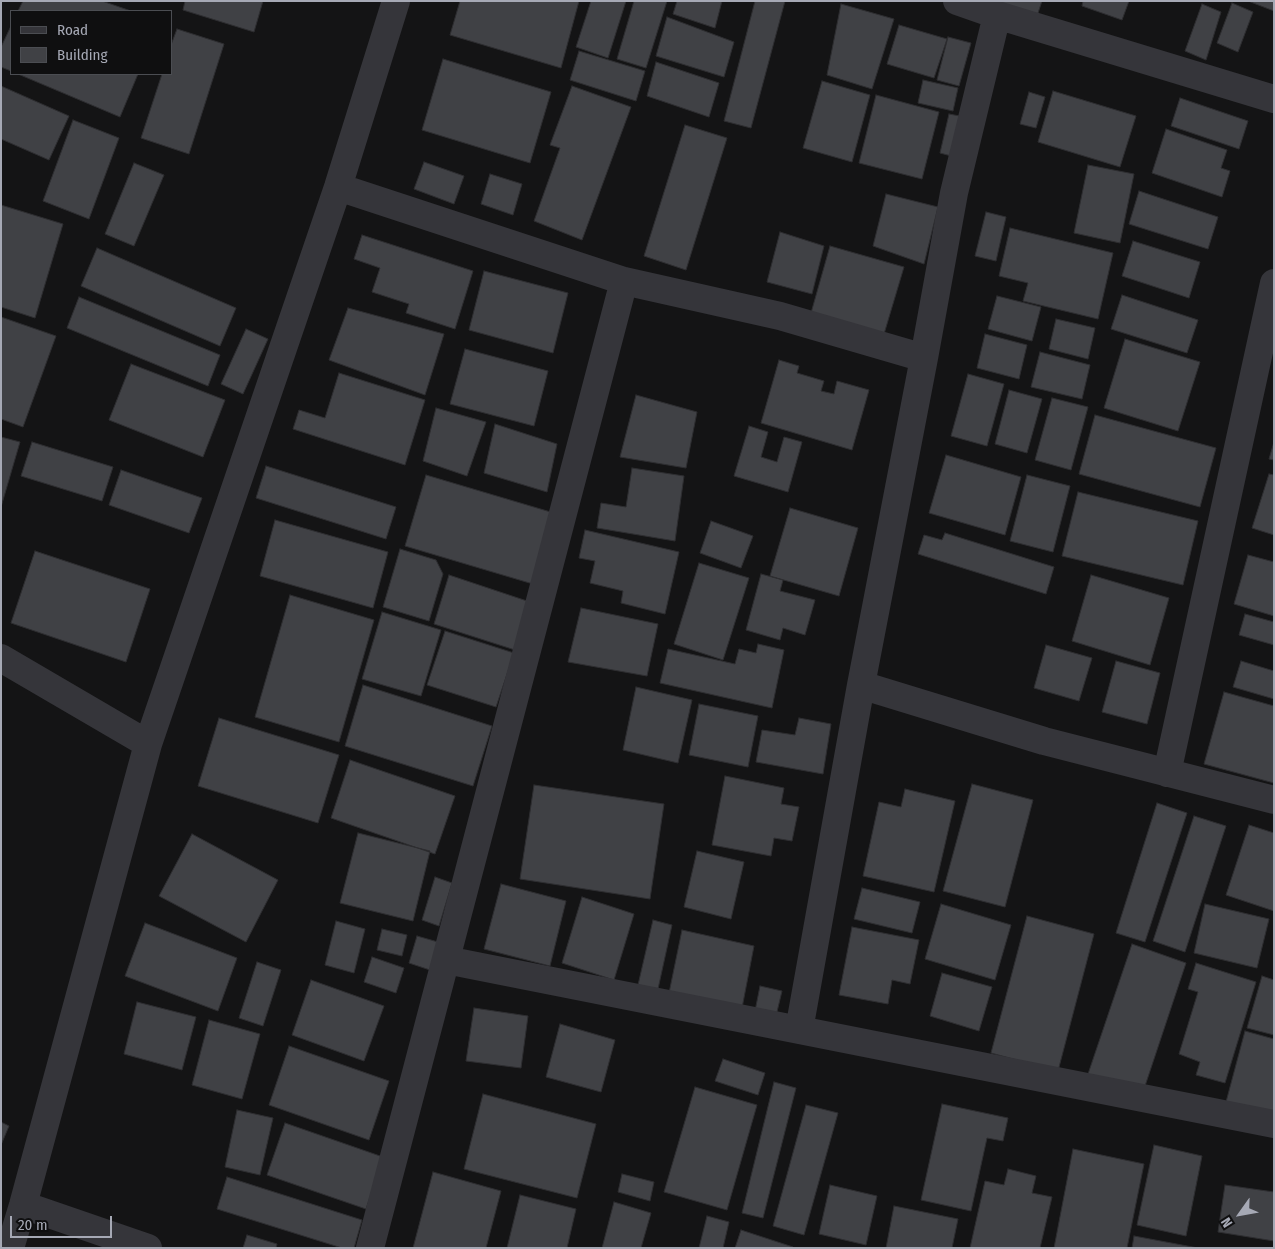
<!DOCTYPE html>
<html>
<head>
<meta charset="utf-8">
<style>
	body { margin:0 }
	#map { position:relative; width:1275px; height:1249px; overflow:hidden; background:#141415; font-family:"Fira Sans Condensed",sans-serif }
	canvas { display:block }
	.frame { position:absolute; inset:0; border:2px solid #a6a9b5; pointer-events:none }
	.legend { position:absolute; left:10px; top:10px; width:162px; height:65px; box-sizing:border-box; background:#0f0f10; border:1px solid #4b4d52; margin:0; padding:6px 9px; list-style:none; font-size:15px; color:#a6a9b5 }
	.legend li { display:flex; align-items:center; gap:10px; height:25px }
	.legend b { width:25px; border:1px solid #4b4d52 }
	.north { position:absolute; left:1215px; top:1189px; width:50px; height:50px; -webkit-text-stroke:4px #0f0f10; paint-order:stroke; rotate:238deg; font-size:14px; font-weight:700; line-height:20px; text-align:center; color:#a6a9b5 }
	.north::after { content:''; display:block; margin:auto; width:18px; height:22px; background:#a6a9b5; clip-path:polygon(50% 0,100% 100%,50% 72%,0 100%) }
	.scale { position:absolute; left:10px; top:1216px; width:102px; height:22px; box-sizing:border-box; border:2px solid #a6a9b5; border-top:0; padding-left:6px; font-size:15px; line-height:18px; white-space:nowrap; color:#a6a9b5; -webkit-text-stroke:4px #0f0f10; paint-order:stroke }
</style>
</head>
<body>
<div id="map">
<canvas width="1275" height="1249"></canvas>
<div class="frame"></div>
<ul class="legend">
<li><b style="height:6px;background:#35353a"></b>Road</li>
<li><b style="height:14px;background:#404145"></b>Building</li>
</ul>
<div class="north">N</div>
<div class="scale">20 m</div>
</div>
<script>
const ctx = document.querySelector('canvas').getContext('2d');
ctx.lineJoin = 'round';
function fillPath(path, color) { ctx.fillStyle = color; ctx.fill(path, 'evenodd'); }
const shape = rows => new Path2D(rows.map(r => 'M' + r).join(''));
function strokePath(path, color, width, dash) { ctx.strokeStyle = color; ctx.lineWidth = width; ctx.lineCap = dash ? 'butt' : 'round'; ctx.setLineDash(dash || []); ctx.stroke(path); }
const building = shape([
	[23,1,102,1,131,11,18,11,23,1],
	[185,1,263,1,254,32,183,10,185,1],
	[460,1,579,1,561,68,450,35,460,1],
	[591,1,626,1,608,58,576,47,591,1],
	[634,1,667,1,646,68,617,59,634,1],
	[677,1,722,1,715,28,673,14,677,1],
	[755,1,785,1,751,128,724,121,755,1],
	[978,1,1042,1,1036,19,978,1],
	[1083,1,1129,1,1122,20,1082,6,1083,1],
	[1248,1,1274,1,1274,11,1248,1],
	[1232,3,1253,12,1238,52,1217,43,1232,3],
	[841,4,894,19,872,89,827,75,841,4],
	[1202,4,1221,12,1206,60,1185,51,1202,4],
	[667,17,734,42,724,77,656,56,667,17],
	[899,25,947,39,934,78,887,64,899,25],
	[11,26,11,71,1,67,1,47,11,26],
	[177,29,224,44,189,154,141,138,162,74,171,74,171,45,177,29],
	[948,37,971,43,959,86,937,80,948,37],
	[579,51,645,71,636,101,570,80,579,51],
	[443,59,551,92,530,163,422,130,443,59],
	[656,62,719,83,709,117,647,96,656,62],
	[18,74,138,74,120,117,18,74],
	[923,80,958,88,953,111,918,103,923,80],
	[822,81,870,95,852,162,803,148,822,81],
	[1,86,69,116,49,160,1,139,1,86],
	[572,86,631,107,582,240,534,221,560,148,550,145,572,86],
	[1053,91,1136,116,1120,167,1038,142,1053,91],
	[1029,92,1045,97,1036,128,1020,124,1029,92],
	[876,95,939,112,922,179,859,163,876,95],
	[1180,98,1248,121,1239,149,1171,126,1180,98],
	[949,114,965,117,955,157,940,153,949,114],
	[73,120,119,138,89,219,43,201,73,120],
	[685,125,727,138,686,270,644,256,685,125],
	[1166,129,1227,150,1221,168,1230,171,1222,197,1152,173,1166,129],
	[424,162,464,176,454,204,414,189,424,162],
	[134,163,164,175,134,246,105,234,134,163],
	[1088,165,1134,174,1120,243,1074,233,1088,165],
	[490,174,522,184,513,215,481,204,490,174],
	[1139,191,1218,217,1208,249,1129,224,1139,191],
	[886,194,938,207,924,264,873,246,886,194],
	[1,205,63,224,35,318,1,307,1,205],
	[986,212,1006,217,996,261,975,256,986,212],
	[1010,228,1113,253,1098,319,1023,301,1028,283,999,276,1010,228],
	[780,232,824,246,812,294,767,282,780,232],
	[362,235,473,271,455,329,406,313,409,304,372,292,380,268,354,259,362,235],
	[1133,241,1200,262,1189,298,1122,276,1133,241],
	[830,246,904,267,884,334,811,313,830,246],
	[97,248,236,308,220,346,81,286,97,248],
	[484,271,568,293,553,353,469,330,484,271],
	[1122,295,1198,320,1187,353,1111,329,1122,295],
	[997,296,1041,307,1032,341,988,329,997,296],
	[79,297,220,355,208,386,67,328,79,297],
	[348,308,444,334,425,395,329,360,348,308],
	[1,317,56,336,23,427,1,419,1,317],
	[1056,319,1095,328,1088,359,1049,349,1056,319],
	[246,329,268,339,243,394,221,384,246,329],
	[985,334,1027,345,1019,379,977,368,985,334],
	[1125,339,1200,362,1178,431,1104,408,1125,339],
	[465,349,548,371,534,426,450,404,465,349],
	[1040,352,1090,365,1082,399,1031,387,1040,352],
	[779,360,799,366,797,373,824,381,821,391,834,394,837,381,869,390,852,450,761,423,779,360],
	[131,364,225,400,203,457,109,420,131,364],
	[339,373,425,400,405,465,293,429,299,410,325,418,339,373],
	[968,374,1004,384,987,446,951,436,968,374],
	[1009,390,1042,399,1027,453,995,444,1009,390],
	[636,395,697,412,686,468,620,457,636,395],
	[1052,398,1088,407,1071,470,1035,460,1052,398],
	[436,408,486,422,467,476,423,461,436,408],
	[1095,415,1216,448,1200,507,1079,474,1095,415],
	[495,424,557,444,547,492,484,473,495,424],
	[749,426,768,432,761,457,777,462,784,437,802,442,788,492,734,476,749,426],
	[1,437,20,442,1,507,1,437],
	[32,442,113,467,102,501,21,476,32,442],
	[1274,442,1274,460,1269,459,1274,442],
	[946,455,1021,477,1005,535,929,513,946,455],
	[266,466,396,507,386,539,256,498,266,466],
	[632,468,684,476,675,541,597,528,601,503,626,507,632,468],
	[121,470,202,498,189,533,109,505,121,470],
	[1269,474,1274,475,1274,535,1252,528,1269,474],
	[426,475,554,513,533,584,405,546,426,475],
	[1027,475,1070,486,1053,552,1010,541,1027,475],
	[1078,492,1198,521,1183,585,1062,556,1078,492],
	[790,508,858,528,839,596,770,576,790,508],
	[275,520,388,552,373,608,260,576,275,520],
	[711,521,753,536,741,568,700,553,711,521],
	[585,530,679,552,665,614,621,603,623,591,590,583,595,561,579,558,585,530],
	[945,533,1054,567,1046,594,918,554,924,535,942,540,945,533],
	[400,549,436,560,443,574,429,621,383,607,400,549],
	[35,551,150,589,126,662,11,623,35,551],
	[1248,555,1274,562,1274,616,1234,604,1248,555],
	[699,563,749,578,723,660,674,644,699,563],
	[761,574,783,580,780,591,815,600,805,635,783,628,780,640,746,630,761,574],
	[449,575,530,602,515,650,434,624,449,575],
	[1091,575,1169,598,1150,665,1072,641,1091,575],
	[290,595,374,620,339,742,255,717,290,595],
	[581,608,658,624,647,676,568,662,581,608],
	[382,612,441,630,421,696,362,679,382,612],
	[1245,614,1274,622,1274,645,1239,635,1245,614],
	[445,631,514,653,496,707,427,685,445,631],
	[758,644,784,650,772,708,660,683,668,649,735,664,739,649,756,653,758,644],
	[1046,645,1092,658,1079,701,1034,688,1046,645],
	[1116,661,1160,673,1147,724,1102,712,1116,661],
	[1241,661,1274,671,1274,699,1233,687,1241,661],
	[363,685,492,726,473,786,345,746,363,685],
	[636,687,692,700,678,763,623,750,636,687],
	[1224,692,1274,706,1274,783,1204,764,1224,692],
	[699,704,758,716,748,767,689,755,699,704],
	[219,718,339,755,318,823,198,786,219,718],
	[799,718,831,724,823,774,756,762,762,730,795,735,799,718],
	[350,760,455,796,435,854,331,818,350,760],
	[725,776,784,788,781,804,799,807,792,841,774,838,771,856,712,845,725,776],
	[972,784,1033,800,1005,907,943,891,972,784],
	[534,785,664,804,650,899,520,879,534,785],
	[905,789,955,801,934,892,863,876,879,802,901,807,905,789],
	[1157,803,1187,813,1145,942,1116,933,1157,803],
	[1194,816,1226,826,1185,952,1153,941,1194,816],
	[1249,825,1274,833,1274,911,1226,895,1249,825],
	[358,833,430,851,413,921,340,903,358,833],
	[192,834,278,880,246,942,159,896,192,834],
	[697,851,744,862,731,919,684,907,697,851],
	[435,877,452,883,439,926,422,920,435,877],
	[501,884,566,901,550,966,484,949,501,884],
	[862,888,920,902,912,933,854,919,862,888],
	[582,897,634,914,614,980,562,963,582,897],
	[941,904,1011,925,995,980,925,959,941,904],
	[1205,904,1269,919,1257,968,1194,953,1205,904],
	[1027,916,1094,934,1058,1071,991,1053,1027,916],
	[653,920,672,925,658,989,638,985,653,920],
	[336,921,365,929,354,973,325,965,336,921],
	[145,923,237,958,218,1011,125,976,145,923],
	[852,927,919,940,910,984,892,980,888,1004,839,995,852,927],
	[382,929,407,935,402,956,377,950,382,929],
	[682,930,754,946,742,1008,669,993,682,930],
	[417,936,438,942,430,970,409,963,417,936],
	[1132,944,1186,963,1142,1095,1087,1077,1132,944],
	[372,957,404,968,396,993,364,982,372,957],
	[257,962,281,970,263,1026,239,1018,257,962],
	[1196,963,1256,982,1225,1083,1196,1075,1200,1062,1179,1054,1198,992,1188,989,1196,963],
	[942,973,992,987,979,1031,930,1016,942,973],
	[1262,976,1274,980,1274,1035,1247,1028,1262,976],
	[311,980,384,1006,364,1061,292,1035,311,980],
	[760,986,782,991,776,1016,755,1011,760,986],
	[137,1002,196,1017,182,1070,124,1054,137,1002],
	[474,1008,528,1016,521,1068,466,1061,474,1008],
	[209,1020,260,1034,242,1099,192,1085,209,1020],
	[560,1024,615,1040,601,1092,546,1077,560,1024],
	[1245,1031,1274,1039,1274,1116,1226,1102,1245,1031],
	[289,1046,389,1081,369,1140,269,1105,289,1046],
	[723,1059,765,1073,758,1095,715,1081,723,1059],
	[774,1082,796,1088,763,1218,742,1213,774,1082],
	[695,1087,757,1105,727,1210,664,1192,695,1087],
	[483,1094,596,1124,577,1198,464,1169,483,1094],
	[942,1104,1008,1118,1003,1141,987,1138,971,1211,921,1200,942,1104],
	[806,1105,838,1113,804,1235,773,1226,806,1105],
	[237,1110,273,1118,260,1175,225,1167,237,1110],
	[1,1122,9,1126,1,1145,1,1122],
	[285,1123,383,1157,366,1209,267,1175,285,1123],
	[1154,1145,1202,1156,1186,1236,1137,1225,1154,1145],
	[1073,1149,1144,1164,1127,1248,1054,1248,1073,1149],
	[1008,1169,1036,1176,1032,1193,1052,1197,1040,1248,970,1248,985,1181,1004,1185,1008,1169],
	[433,1172,501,1191,486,1248,413,1248,433,1172],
	[622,1174,654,1182,650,1201,618,1192,622,1174],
	[227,1177,362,1220,354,1248,342,1248,217,1209,227,1177],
	[830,1185,877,1196,866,1245,819,1234,830,1185],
	[1225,1185,1274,1192,1274,1241,1218,1232,1225,1185],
	[520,1195,576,1209,567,1248,507,1248,520,1195],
	[614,1202,651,1213,641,1248,602,1248,614,1202],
	[894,1206,958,1219,952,1248,886,1248,894,1206],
	[707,1216,729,1222,723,1248,699,1248,707,1216],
	[741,1230,793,1247,793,1248,735,1248,741,1230],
	[247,1235,277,1244,276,1248,243,1248,247,1235],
	[1134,1236,1198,1248,1132,1248,1134,1236]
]);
const minor = shape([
	[957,1,997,15,1274,99],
	[338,187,624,281,780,316,924,358],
	[1,658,148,744],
	[861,685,1044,741,1274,800],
	[1167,773,1274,283],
	[446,960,1274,1124],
	[799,1030,861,685,924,358,954,193,997,15],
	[23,1205,148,1248],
	[10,1248,23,1205,148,744,338,187,396,1],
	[370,1248,624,281]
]);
fillPath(building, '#404145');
strokePath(building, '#2e2e31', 1);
strokePath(minor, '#35353a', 28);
</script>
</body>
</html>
